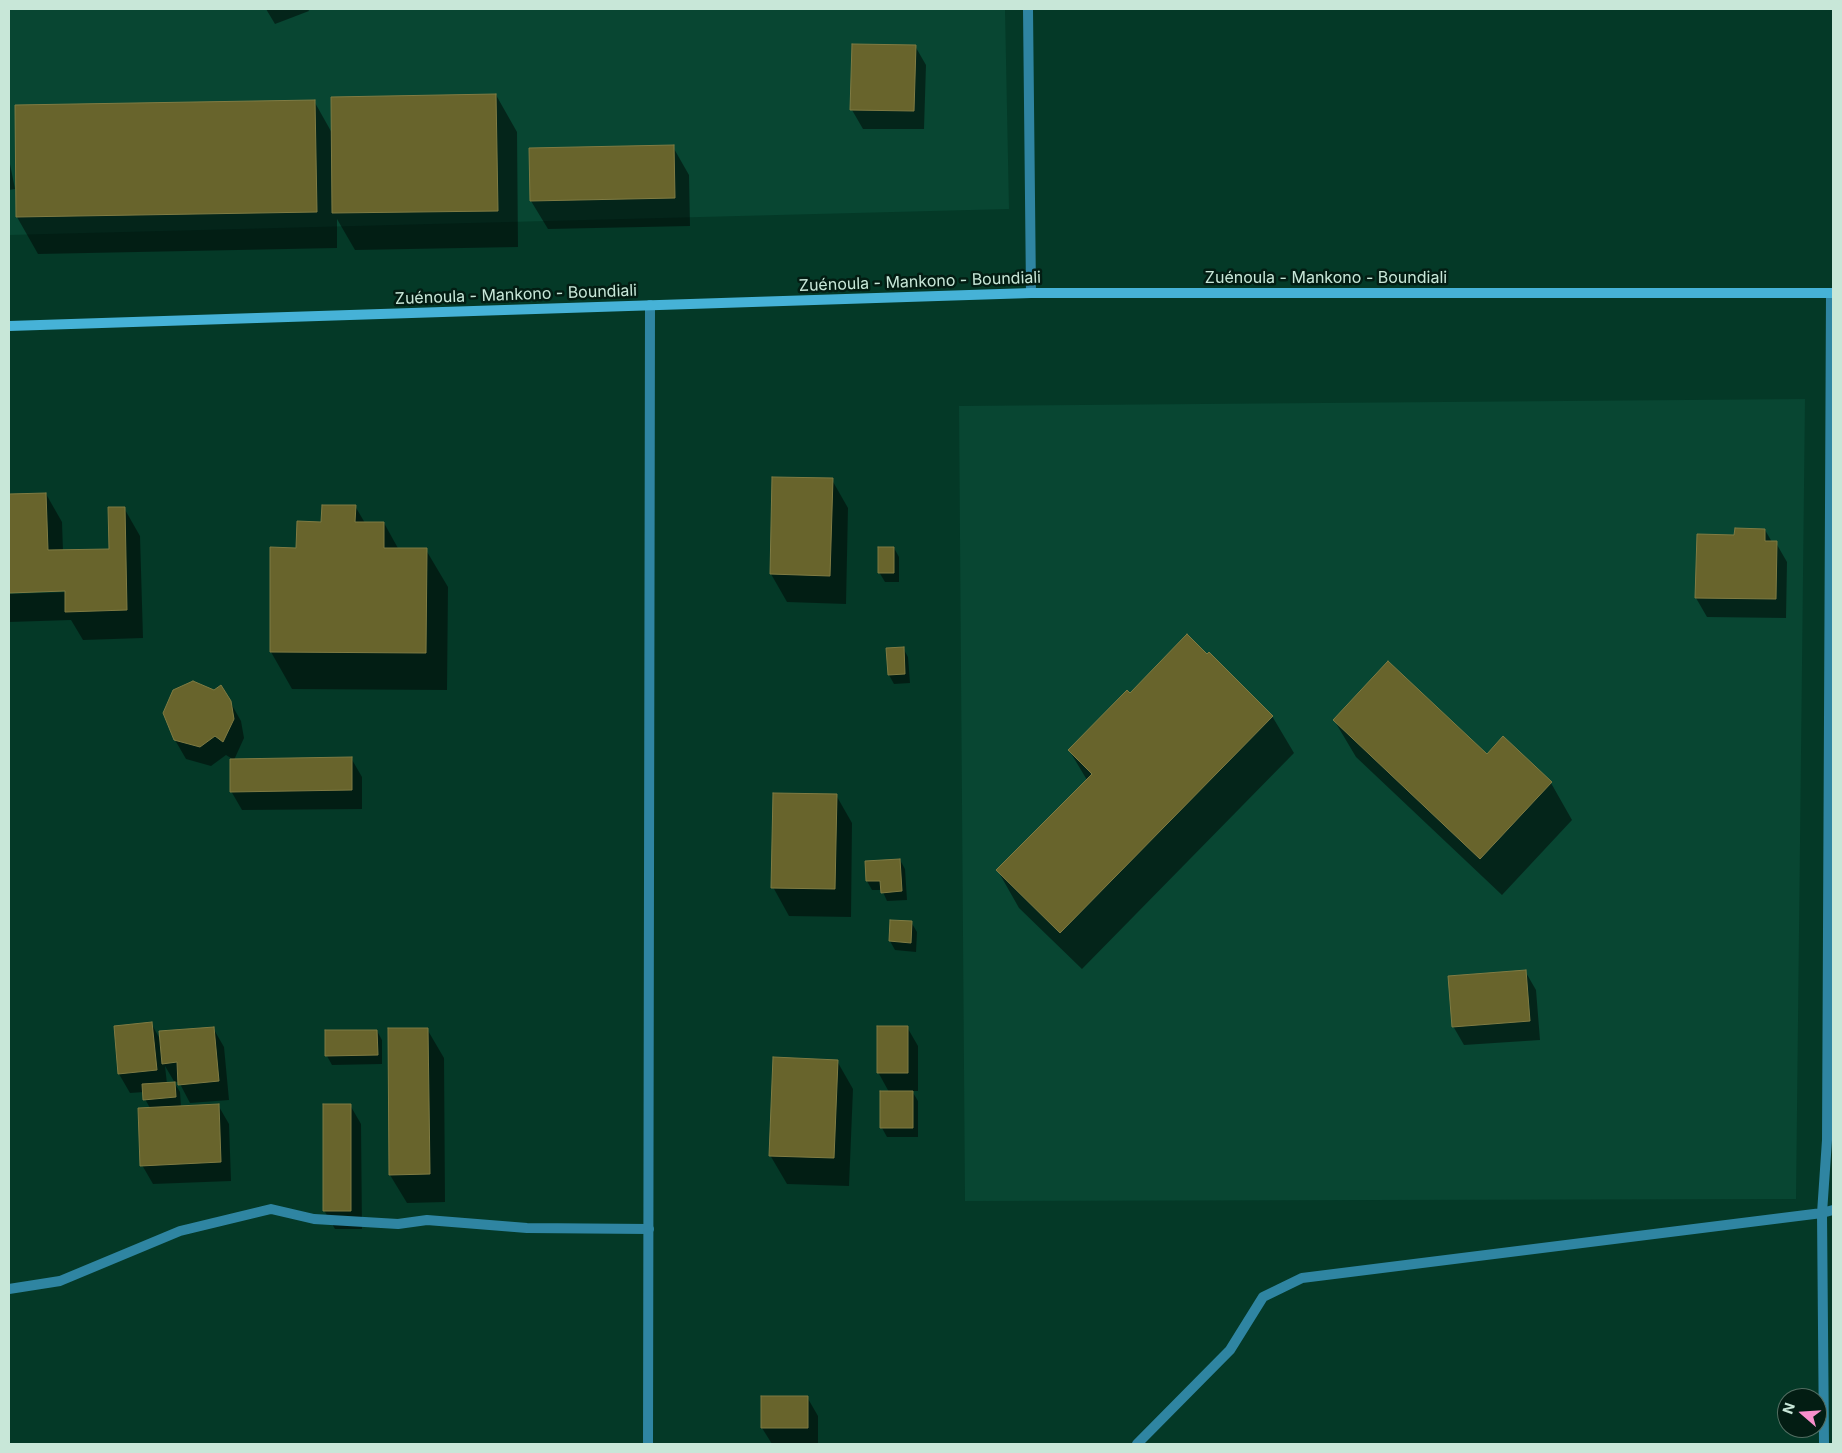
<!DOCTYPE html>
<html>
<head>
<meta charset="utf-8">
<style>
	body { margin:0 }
	#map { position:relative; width:1842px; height:1453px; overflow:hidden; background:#043927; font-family:Inter,sans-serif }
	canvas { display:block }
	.frame { position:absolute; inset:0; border:10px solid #c8e7d8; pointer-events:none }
	.north { position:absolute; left:1777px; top:1388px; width:50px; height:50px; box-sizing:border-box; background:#031d13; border:1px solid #526e62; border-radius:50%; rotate:289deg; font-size:14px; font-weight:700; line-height:20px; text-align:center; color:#c8e7d8 }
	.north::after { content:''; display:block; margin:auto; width:18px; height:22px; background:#f890cc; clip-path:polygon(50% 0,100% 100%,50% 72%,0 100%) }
</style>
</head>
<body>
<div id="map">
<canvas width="1842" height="1453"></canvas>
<div class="frame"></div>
<div class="north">N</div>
</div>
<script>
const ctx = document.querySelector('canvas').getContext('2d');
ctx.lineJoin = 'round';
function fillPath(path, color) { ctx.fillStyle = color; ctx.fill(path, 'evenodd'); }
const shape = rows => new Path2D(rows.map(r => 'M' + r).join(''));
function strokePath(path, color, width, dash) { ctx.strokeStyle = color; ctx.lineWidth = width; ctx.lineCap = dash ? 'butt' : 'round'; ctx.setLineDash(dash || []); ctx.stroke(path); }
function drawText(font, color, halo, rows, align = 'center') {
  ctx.font = font + ' Inter,sans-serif'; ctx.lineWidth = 5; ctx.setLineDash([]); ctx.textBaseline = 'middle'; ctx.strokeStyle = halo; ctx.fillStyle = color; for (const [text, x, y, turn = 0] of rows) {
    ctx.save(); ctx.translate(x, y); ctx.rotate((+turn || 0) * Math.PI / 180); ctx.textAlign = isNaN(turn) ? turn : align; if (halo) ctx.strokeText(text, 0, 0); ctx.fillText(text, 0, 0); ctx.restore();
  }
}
const built = shape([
	[9,9,1005,9,1009,209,9,235],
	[1805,399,1796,1199,965,1201,959,406]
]);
const shadow = shape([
	[266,9,308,9,309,11,275,24],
	[915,46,926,65,924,129,863,129,852,110],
	[496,95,517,132,518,247,355,250,337,219,337,248,38,254,17,217,314,101,332,133],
	[673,147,689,175,690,226,548,229,531,201],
	[9,159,15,189,9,190],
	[832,480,848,508,846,604,787,602,771,574],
	[46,494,62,522,63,551,111,550,124,508,140,536,143,638,83,640,71,620,9,622,9,594,71,592,71,590,9,592,9,495],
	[355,506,365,523,384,523,399,550,426,550,448,587,447,690,292,689,271,652,297,549,322,523],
	[1765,530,1772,542,1776,543,1787,562,1786,618,1707,617,1696,598,1735,536],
	[894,548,899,557,899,582,885,582,879,572],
	[903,648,908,657,910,683,894,684,889,675],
	[1207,656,1272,716,1294,753,1082,969,1019,908,998,871,1087,780,1069,750,1130,695],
	[221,686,241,721,244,738,234,760,226,755,211,766,186,759,175,740],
	[1334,720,1487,755,1551,783,1572,820,1502,895,1356,757],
	[351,758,362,777,362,809,242,810,231,791],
	[836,795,852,823,851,917,789,916,773,887],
	[900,860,905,869,907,900,887,901,882,890,872,890,867,881],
	[891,921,911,922,917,932,916,952,895,950,890,941],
	[1525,971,1536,990,1540,1040,1464,1045,1453,1026],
	[151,1023,161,1041,213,1028,224,1047,229,1100,190,1103,179,1082,174,1082,180,1092,181,1107,218,1105,229,1124,231,1181,153,1184,142,1165,150,1108,145,1099,144,1092,130,1093,119,1074],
	[165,1066,175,1083,167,1084],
	[907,1027,918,1046,918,1091,912,1091,918,1101,918,1137,887,1137,882,1128,881,1092,889,1092,878,1072],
	[427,1029,444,1058,445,1202,407,1203,390,1175],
	[377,1031,382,1040,382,1064,332,1065,327,1056],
	[837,1061,853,1089,849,1186,787,1184,770,1155],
	[350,1105,361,1124,362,1229,335,1229,324,1210],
	[807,1397,818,1416,818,1444,772,1444,762,1428,762,1398]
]);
const building = shape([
	[852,44,916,45,914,111,850,110,852,44],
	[496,94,498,211,332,213,331,97,496,94],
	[315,100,317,212,16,217,15,105,315,100],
	[674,145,675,198,530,201,529,148,674,145],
	[772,477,833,478,830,576,770,574,772,477],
	[46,493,48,550,109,549,108,507,125,507,127,610,65,612,65,591,9,593,9,494,46,493],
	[322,505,356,505,355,522,384,522,384,548,427,548,426,653,270,652,270,547,296,548,297,521,321,522,322,505],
	[1735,528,1765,529,1765,541,1777,541,1776,599,1695,598,1697,534,1734,535,1735,528],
	[878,547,894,547,894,573,878,573,878,547],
	[1187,634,1207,654,1209,652,1273,716,1060,933,996,870,1092,774,1068,750,1127,690,1130,693,1187,634],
	[904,647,905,674,888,675,886,648,904,647],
	[1388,661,1487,754,1503,736,1552,782,1480,859,1333,720,1388,661],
	[193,681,214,690,221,685,231,701,234,719,223,742,215,736,200,747,174,740,163,713,173,690,193,681],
	[352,757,352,790,230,792,230,759,352,757],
	[773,793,837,794,835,889,771,888,773,793],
	[900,859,902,891,881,893,880,881,866,881,865,861,900,859],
	[890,920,912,921,911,943,889,941,890,920],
	[1526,970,1530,1021,1452,1027,1448,976,1526,970],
	[152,1022,157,1070,118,1074,114,1026,152,1022],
	[877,1026,908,1026,908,1073,877,1073,877,1026],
	[214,1027,219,1081,178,1085,177,1062,162,1064,159,1031,214,1027],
	[388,1028,428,1028,430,1174,389,1175,388,1028],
	[325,1030,377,1030,378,1055,325,1056,325,1030],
	[773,1057,838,1060,834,1158,769,1156,773,1057],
	[175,1082,176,1097,143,1100,142,1084,175,1082],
	[880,1091,913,1091,913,1128,880,1128,880,1091],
	[219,1104,221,1162,140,1166,138,1108,219,1104],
	[323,1104,351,1104,351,1211,323,1211,323,1104],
	[761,1396,808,1396,808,1428,761,1428,761,1396]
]);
const minor = shape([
	[1028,9,1031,293],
	[9,1289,60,1281,180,1231,271,1209,314,1219,398,1224,427,1220,527,1228,649,1229],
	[1137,1444,1230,1350,1263,1297,1302,1278,1822,1213,1833,1210],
	[1824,1444,1822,1213,1827,1140,1831,293]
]);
const tertiary = shape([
	[648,1444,650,305]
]);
const secondary = shape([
	[9,326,1031,293,1833,293]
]);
const streetNames = [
	["Zuénoula - Mankono - Boundiali",1326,278],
	["Zuénoula - Mankono - Boundiali",920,282,-2],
	["Zuénoula - Mankono - Boundiali",516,295,-2]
];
fillPath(built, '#084632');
fillPath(shadow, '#0007');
fillPath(building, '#68642c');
strokePath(building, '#7f7b43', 1);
strokePath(minor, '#2f85a2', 10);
strokePath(tertiary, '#2f85a2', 10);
strokePath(secondary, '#46b2d7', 10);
drawText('16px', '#c8e7d8', '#031d13', streetNames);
</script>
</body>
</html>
